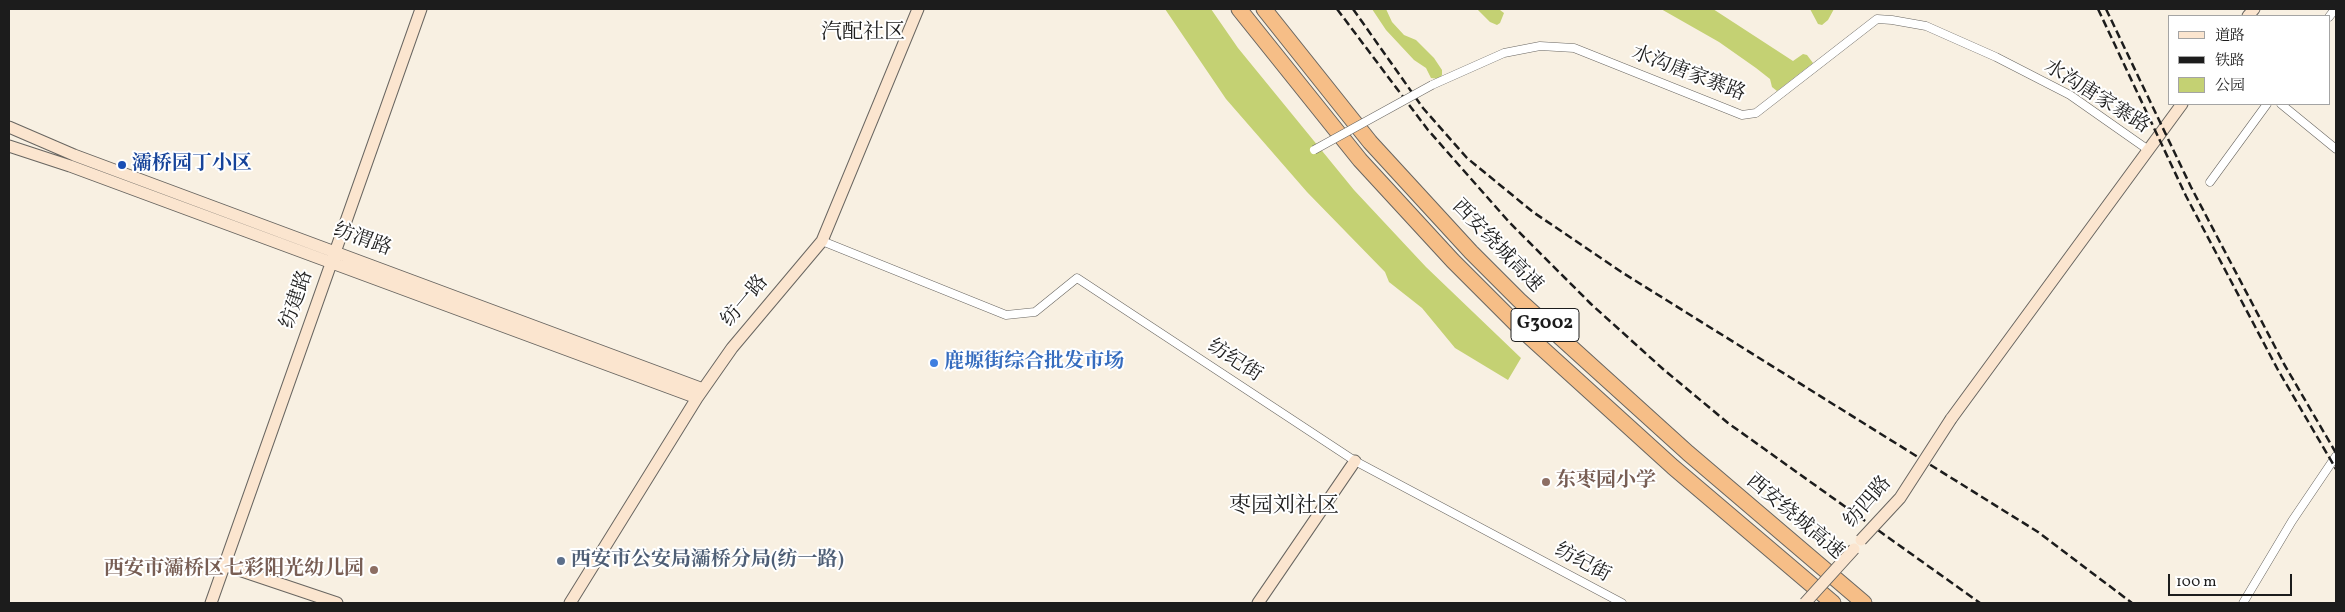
<!DOCTYPE html>
<html>
<head>
<meta charset="utf-8">
<style>
	body { margin:0 }
	#map { position:relative; width:2345px; height:612px; overflow:hidden; background:#f8f0e2; font-family:Vollkorn,"Noto Serif SC",serif }
	canvas { display:block }
	.frame { position:absolute; inset:0; border:10px solid #1c1c1c; pointer-events:none }
	.legend { position:absolute; left:2168px; top:15px; width:162px; height:90px; box-sizing:border-box; background:#fff; border:1px solid #a4a4a4; margin:0; padding:6px 9px; list-style:none; font-size:15px; color:#1c1c1c }
	.legend li { display:flex; align-items:center; gap:10px; height:25px }
	.legend b { width:25px; border:1px solid #a4a4a4 }
	.scale { position:absolute; left:2168px; top:574px; width:124px; height:22px; box-sizing:border-box; border:2px solid #1c1c1c; border-top:0; padding-left:6px; font-size:15px; line-height:18px; white-space:nowrap; color:#1c1c1c; -webkit-text-stroke:4px #fff; paint-order:stroke }
</style>
</head>
<body>
<div id="map">
<canvas width="2345" height="612"></canvas>
<div class="frame"></div>
<ul class="legend">
<li><b style="height:6px;background:#fbe5cf"></b>道路</li>
<li><b style="height:6px;background:#1c1c1c"></b>铁路</li>
<li><b style="height:14px;background:#c4d173"></b>公园</li>
</ul>
<div class="scale">100 m</div>
</div>
<script>
const ctx = document.querySelector('canvas').getContext('2d');
ctx.lineJoin = 'round';
function fillPath(path, color) { ctx.fillStyle = color; ctx.fill(path, 'evenodd'); }
const shape = rows => new Path2D(rows.map(r => 'M' + r).join(''));
function strokePath(path, color, width, dash) { ctx.strokeStyle = color; ctx.lineWidth = width; ctx.lineCap = dash ? 'butt' : 'round'; ctx.setLineDash(dash || []); ctx.stroke(path); }
function drawText(font, color, halo, rows, align = 'center') {
  ctx.font = font + ' Vollkorn,"Noto Serif SC",serif'; ctx.lineWidth = 4; ctx.setLineDash([]); ctx.textBaseline = 'middle'; ctx.strokeStyle = halo; ctx.fillStyle = color; for (const [text, x, y, turn = 0] of rows) {
    ctx.save(); ctx.translate(x, y); ctx.rotate((+turn || 0) * Math.PI / 180); ctx.textAlign = isNaN(turn) ? turn : align; if (halo) ctx.strokeText(text, 0, 0); ctx.fillText(text, 0, 0); ctx.restore();
  }
}
const green = shape([
	[1165,9,1211,9,1238,48,1354,190,1426,267,1521,358,1508,380,1455,348,1422,308,1389,282,1385,272,1307,192,1226,99],
	[1372,9,1386,9,1392,22,1404,35,1416,40,1434,58,1442,70,1442,75,1439,79,1431,78,1426,68,1414,60,1386,30],
	[1477,9,1500,10,1504,13,1500,23,1497,25,1490,22],
	[1661,9,1713,9,1793,61,1803,54,1807,55,1813,63,1777,91,1772,87,1770,79,1756,68,1719,42],
	[1810,9,1834,9,1828,20,1822,25,1818,24]
]);
const street = shape([
	[2329,17,2335,9],
	[1432,85,1504,53,1540,46,1574,48,1742,115,1756,113,1877,19,1892,20,1926,26,1996,57,2070,95,2147,149],
	[2281,104,2336,149],
	[2210,182,2267,104],
	[822,241,1006,315,1035,312,1077,278,1355,461,1622,603],
	[2243,603,2292,521,2336,456]
]);
const secondary = shape([
	[2248,16,2254,9],
	[9,127,74,155,703,389],
	[9,146,70,166,697,398],
	[1951,419,2182,104],
	[224,565,337,603],
	[211,603,421,9],
	[570,603,697,398,732,348,822,241,918,9],
	[1258,603,1355,461]
]);
const highway = shape([
	[1239,9,1360,160,1453,261,1522,330,1673,467,1833,603],
	[1264,9,1370,142,1471,252,1519,300,1688,453,1864,603]
]);
const rail = shape([
	[1337,9,1428,130,1510,223,1591,304,1663,369,1728,423,1980,603],
	[1353,9,1423,108,1467,158,1533,212,1623,273,2038,532,2132,603],
	[2098,9,2186,196,2278,370,2336,469],
	[2106,9,2191,187,2284,364,2336,453]
]);
const streetBridge = shape([
	[1314,150,1432,85]
]);
const secondaryBridge = shape([
	[1861,540,1900,498,1951,419],
	[1805,603,1854,549]
]);
const markers = [
	[122,165,5,"#1a4fb4"],
	[934,363,5,"#3f7fe0"],
	[1546,482,5,"#8d6e63"],
	[561,561,5,"#5c6f8a"],
	[374,570,5,"#8d6e63"]
];
const shields = [
	[1545,325,68]
];
const shieldNames = [
	["G3002",1545,325]
];
const streetNames = [
	["水沟唐家寨路",1688,75,21],
	["水沟唐家寨路",2096,98,32],
	["纺渭路",362,241,20],
	["西安绕城高速",1496,247,46],
	["纺建路",298,300,-71],
	["纺一路",746,302,-50],
	["纺纪街",1234,362,33],
	["纺四路",1869,503,-49],
	["西安绕城高速",1794,518,40],
	["纺纪街",1582,564,28]
];
const transitNames = [
	["灞桥园丁小区",132,165]
];
const shopNames = [
	["鹿塬街综合批发市场",944,363]
];
const educationNames = [
	["东枣园小学",1556,482],
	["西安市灞桥区七彩阳光幼儿园",364,570,"right"]
];
const serviceNames = [
	["西安市公安局灞桥分局(纺一路)",571,561]
];
const neighbourhoodNames = [
	["汽配社区",863,34]
];
const quarterNames = [
	["枣园刘社区",1284,508]
];
fillPath(green, '#c4d173');
strokePath(street, '#696661', 9);
strokePath(secondary, '#696661', 13);
strokePath(highway, '#696661', 17);
strokePath(street, '#fff', 8);
strokePath(secondary, '#fbe5cf', 11);
strokePath(highway, '#f6be87', 15);
strokePath(rail, '#1c1c1c', 2.5, [8, 4]);
strokePath(streetBridge, '#696661', 9, []);
strokePath(secondaryBridge, '#696661', 13, []);
strokePath(streetBridge, '#fff', 8);
strokePath(secondaryBridge, '#fbe5cf', 11);
for (const [x, y, r, color] of markers) { const dot = new Path2D(); dot.arc(x, y, r, 0, 2 * Math.PI); ctx.fillStyle = color; ctx.fill(dot); strokePath(dot, '#fff', 2); }
for (const [x, y, w] of shields) { const box = new Path2D(); box.roundRect(x - w / 2, y - 16.5, w, 33, 4); ctx.fillStyle = '#fff'; ctx.fill(box); strokePath(box, '#1c1c1c', 1); }
drawText('bold 19px', '#1c1c1c', null, shieldNames);
drawText('20px', '#1c1c1c', '#fff', streetNames);
drawText('bold 20px', '#164399', '#fff', transitNames, 'left');
drawText('bold 20px', '#366cbe', '#fff', shopNames, 'left');
drawText('bold 20px', '#785e54', '#fff', educationNames, 'left');
drawText('bold 20px', '#4e5e75', '#fff', serviceNames, 'left');
drawText('21px', '#1c1c1c', '#fff', neighbourhoodNames);
drawText('22px', '#1c1c1c', '#fff', quarterNames);
</script>
</body>
</html>
